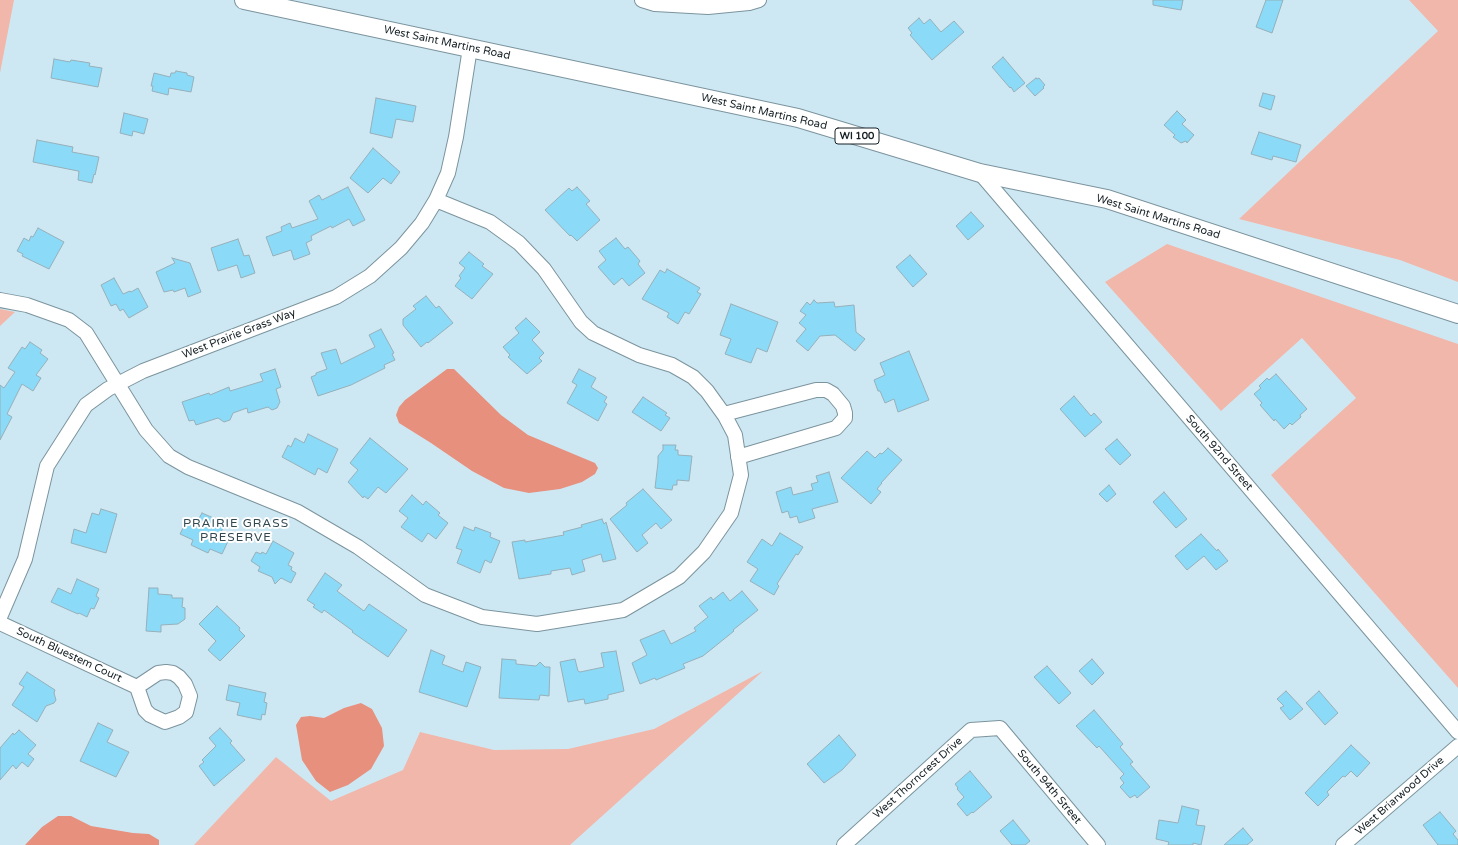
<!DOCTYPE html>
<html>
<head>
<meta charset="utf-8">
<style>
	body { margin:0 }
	canvas { display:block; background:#cee8f3 }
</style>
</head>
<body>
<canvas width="1458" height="845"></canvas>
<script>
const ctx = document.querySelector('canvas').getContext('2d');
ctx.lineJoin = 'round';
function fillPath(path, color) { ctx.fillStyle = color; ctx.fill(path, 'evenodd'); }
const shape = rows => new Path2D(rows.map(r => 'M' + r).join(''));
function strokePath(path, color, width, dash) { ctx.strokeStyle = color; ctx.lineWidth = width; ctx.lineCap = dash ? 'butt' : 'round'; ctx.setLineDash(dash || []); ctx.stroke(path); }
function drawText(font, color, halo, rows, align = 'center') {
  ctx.font = font + ' "Varela Round",sans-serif'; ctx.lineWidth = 4; ctx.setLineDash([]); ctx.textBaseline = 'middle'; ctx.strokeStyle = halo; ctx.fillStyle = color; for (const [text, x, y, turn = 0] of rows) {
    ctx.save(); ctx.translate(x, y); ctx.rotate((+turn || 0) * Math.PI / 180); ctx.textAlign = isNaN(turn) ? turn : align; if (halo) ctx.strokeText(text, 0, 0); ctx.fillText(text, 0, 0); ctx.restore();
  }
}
const green = shape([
	[0,0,14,0,0,73],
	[1409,0,1458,0,1458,282,1400,260,1239,219,1438,31],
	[1167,244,1458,344,1458,688,1271,475,1356,398,1302,338,1221,411,1105,282],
	[0,309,15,312,0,326],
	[763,671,570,845,194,845,276,757,331,801,403,770,420,732,494,750,568,749,654,729]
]);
const water = shape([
	[447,369,454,369,501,415,528,435,595,463,598,468,595,474,582,482,560,489,529,493,504,488,472,471,431,443,399,423,396,415,399,407,405,400],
	[361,703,372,709,382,728,384,746,371,769,348,785,330,792,316,781,302,760,296,725,301,717,310,716,324,718,344,708],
	[58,816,71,816,91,826,133,833,149,834,159,840,159,845,25,845,42,827]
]);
const building = shape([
	[1153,0,1183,0,1181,10,1153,5,1153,0],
	[1266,0,1283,0,1272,33,1256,27,1266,0],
	[919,18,924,24,930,19,941,32,954,21,964,32,932,60,910,35,912,33,908,28,919,18],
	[1003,57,1025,83,1014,92,1011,87,1010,88,992,67,1003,57],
	[54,59,70,62,71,60,90,63,89,66,102,68,98,87,51,78,54,59],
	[176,71,187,73,187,75,194,77,191,92,169,88,168,95,152,91,153,86,151,86,154,73,170,77,171,73,175,73,176,71],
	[1036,78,1037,79,1039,78,1045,85,1043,87,1044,88,1035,96,1026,86,1036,78],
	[1263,93,1275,96,1271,110,1259,106,1263,93],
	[376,98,416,106,413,122,396,119,392,138,370,133,376,98],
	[1177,111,1186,120,1182,124,1194,135,1187,143,1186,141,1181,143,1173,137,1175,135,1164,125,1177,111],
	[124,113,148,119,144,134,133,131,132,136,120,133,124,113],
	[1259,132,1301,145,1296,162,1273,156,1272,160,1251,154,1259,132],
	[37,140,73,147,72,152,99,157,95,175,94,174,92,183,78,180,79,171,78,171,33,162,37,140],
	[373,148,400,172,391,184,383,178,368,193,350,178,373,148],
	[348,187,365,220,353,226,349,219,332,228,331,226,311,236,312,240,306,243,310,254,294,260,291,250,273,256,266,237,282,231,281,227,290,223,292,228,318,219,309,201,319,195,322,200,348,187],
	[577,187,590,201,586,204,600,220,577,241,571,235,570,236,545,210,569,188,572,191,577,187],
	[971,212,984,226,968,240,956,226,971,212],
	[38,228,64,242,49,269,22,256,23,254,17,251,24,238,29,241,31,236,33,237,38,228],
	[616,238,625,249,628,247,640,261,638,264,645,273,629,286,622,278,614,285,598,267,606,260,599,251,616,238],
	[238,239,244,256,249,255,255,273,241,278,237,265,218,271,211,248,238,239],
	[469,252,484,264,482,266,493,274,472,299,455,286,461,278,459,276,465,268,459,263,469,252],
	[910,255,927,274,913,287,896,267,910,255],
	[172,258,190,263,201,292,188,297,185,288,174,292,173,290,164,292,156,272,175,263,172,258],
	[667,269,700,288,697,292,701,294,689,314,685,312,678,324,667,317,669,313,642,299,660,270,665,273,667,269],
	[114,278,123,294,130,291,131,292,138,288,148,307,129,318,123,309,120,311,116,304,111,306,101,285,114,278],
	[426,296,436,308,439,306,453,323,428,343,427,342,421,347,403,325,403,319,416,309,413,306,426,296],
	[814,300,817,303,834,302,835,307,854,305,856,332,865,339,855,351,835,335,820,336,808,351,796,341,806,329,799,323,806,315,800,311,807,302,810,305,814,300],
	[731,304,778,322,767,352,757,348,751,363,725,354,731,339,720,335,731,304],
	[526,318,540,332,532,340,544,353,539,358,542,361,527,374,508,357,510,355,503,347,519,333,515,328,526,318],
	[381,329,394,353,392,354,395,360,384,365,385,368,351,385,318,396,311,377,316,375,316,373,327,369,321,353,336,349,341,364,375,347,369,335,381,329],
	[30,342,42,350,40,353,48,359,36,375,41,378,33,391,22,384,7,414,12,417,0,440,0,385,4,388,15,372,8,368,22,347,25,349,30,342],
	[909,351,929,400,898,412,894,399,885,403,880,391,878,391,874,380,885,375,880,363,909,351],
	[275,369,281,387,276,389,280,402,277,408,272,410,268,407,248,413,247,408,233,413,230,420,224,422,218,418,196,425,194,420,189,421,182,402,209,393,210,395,229,387,230,391,263,381,260,374,275,369],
	[579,369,596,378,591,387,607,397,604,402,607,404,598,421,567,403,577,385,572,382,579,369],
	[1276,374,1307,409,1300,415,1301,417,1292,425,1290,423,1284,429,1275,419,1274,421,1260,405,1262,403,1254,394,1261,388,1259,386,1267,378,1269,380,1276,374],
	[1074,396,1091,416,1094,413,1102,422,1085,437,1060,409,1074,396],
	[643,397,667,413,665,415,670,418,661,431,632,412,643,397],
	[308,434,338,449,327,473,318,468,315,475,282,457,288,445,291,447,295,438,304,443,308,434],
	[370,438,408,469,386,493,378,487,368,499,364,496,363,498,348,482,358,470,350,463,370,438],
	[1117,439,1131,455,1120,465,1105,449,1117,439],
	[663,445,676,445,675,450,678,450,678,455,692,456,689,481,677,480,677,485,673,485,672,490,655,488,658,462,658,456,663,450,663,445],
	[888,448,902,460,881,483,882,483,877,489,881,492,871,504,841,478,867,451,875,458,880,453,882,454,888,448],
	[829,472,838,502,812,509,815,518,799,523,797,516,790,518,788,511,782,513,776,492,791,487,793,495,813,490,811,484,818,482,816,476,829,472],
	[1109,485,1116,494,1107,502,1099,494,1109,485],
	[643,489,672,520,661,529,656,523,642,535,648,543,637,552,610,519,627,505,626,503,643,489],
	[1164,492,1187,519,1176,528,1153,502,1164,492],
	[412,495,423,505,426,501,440,513,438,515,448,523,436,539,428,533,422,542,401,527,408,518,399,511,412,495],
	[101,509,117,514,106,553,71,543,74,529,86,533,92,513,99,515,101,509],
	[202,513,225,523,221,532,230,537,222,554,210,549,208,553,191,545,193,540,180,534,188,518,197,522,202,513],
	[602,519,604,524,606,522,616,559,603,562,601,554,582,560,585,571,572,575,570,568,551,571,551,574,519,579,512,542,525,540,525,542,564,535,563,532,582,527,581,525,602,519],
	[464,527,474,531,475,527,491,533,490,537,500,541,491,563,485,560,480,573,457,563,462,550,456,548,464,527],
	[780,533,803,547,798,555,796,554,777,584,779,586,774,595,750,581,758,569,747,562,762,539,772,546,780,533],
	[1201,534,1217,551,1218,549,1228,561,1216,570,1204,556,1187,570,1175,556,1201,534],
	[273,541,294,553,288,565,292,567,291,570,296,573,291,583,281,578,275,584,272,577,258,571,260,567,251,561,256,552,261,554,262,552,266,554,273,541],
	[325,573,342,585,337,591,364,611,369,604,407,630,388,657,352,632,353,631,324,610,322,613,313,607,315,605,307,600,325,573],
	[77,579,99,589,96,596,99,598,94,609,91,608,87,617,79,613,78,614,71,611,51,602,58,588,71,594,77,579],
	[149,588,158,588,158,594,172,595,172,598,183,598,182,607,185,608,185,619,178,624,161,625,161,632,146,631,149,588],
	[742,591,758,610,733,630,734,631,703,656,683,664,685,668,656,680,655,678,640,684,632,663,647,655,640,640,664,630,671,644,696,631,694,628,708,617,699,606,711,597,713,600,723,592,730,601,742,591],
	[217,606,240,628,239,630,245,636,220,661,208,650,216,641,199,624,217,606],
	[431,650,445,656,442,664,463,672,466,662,481,667,467,707,419,692,431,650],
	[616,651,624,691,608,695,608,699,585,704,584,699,568,702,560,662,575,659,578,671,580,672,604,667,601,653,616,651],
	[502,659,516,660,516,664,536,666,540,662,545,667,550,667,549,696,540,695,539,700,499,698,502,659],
	[1092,659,1104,673,1092,685,1079,671,1092,659],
	[1047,666,1071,693,1059,704,1034,677,1047,666],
	[27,672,55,690,54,693,56,700,54,703,46,706,37,722,12,705,24,687,19,684,27,672],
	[229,685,266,693,264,702,267,703,265,715,262,714,261,720,237,715,240,703,226,700,229,685],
	[1286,691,1303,709,1290,720,1280,708,1284,706,1277,699,1286,691],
	[1319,691,1338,713,1325,725,1306,703,1319,691],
	[1094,710,1123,744,1120,747,1133,762,1130,764,1150,787,1137,798,1135,795,1130,798,1120,787,1124,783,1120,778,1124,774,1099,746,1097,748,1076,726,1094,710],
	[98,723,113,730,107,742,129,752,116,777,80,761,98,723],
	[220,728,232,741,230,743,245,760,214,786,199,766,204,762,202,760,216,746,209,738,220,728],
	[19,730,36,745,28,754,34,759,28,767,22,762,16,769,13,765,0,780,0,748,13,733,14,735,19,730],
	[839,735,856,755,842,770,824,783,807,764,839,735],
	[1351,745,1370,763,1357,777,1351,771,1345,777,1343,776,1327,792,1329,795,1318,806,1305,793,1351,745],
	[970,771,992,797,973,813,972,812,967,816,957,804,964,797,957,789,958,788,955,784,970,771],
	[1182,806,1199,810,1196,825,1205,826,1201,845,1193,843,1193,845,1168,845,1169,842,1156,839,1159,820,1178,823,1182,806],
	[1440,812,1456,831,1453,834,1458,840,1458,845,1438,845,1423,825,1440,812],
	[1013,820,1030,841,1025,845,1012,845,1000,831,1013,820],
	[1243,828,1253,840,1247,845,1224,845,1243,828]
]);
const minor = shape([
	[642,0,655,4,708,7,749,3,759,0],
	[980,173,1458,732],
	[0,300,27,305,69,320,86,333,146,430,169,456,188,467,298,512,358,547,425,595,482,617,537,624,623,610,679,577,704,552,731,513,741,475,735,435,725,416,707,391,693,377,672,365,639,355,593,333,581,322,544,269,519,243,490,222,436,200],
	[724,414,816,390,826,390,833,394,843,406,845,413,845,418,836,428,738,457],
	[0,617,25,559,47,466,86,405,108,389,143,371,336,297,370,276,401,248,422,223,436,200,448,173,456,137,470,48],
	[0,623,137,687],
	[166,672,173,673,179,677,185,684,190,696,186,712,179,717,165,722,150,715,145,710,137,687,158,673,166,672],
	[844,845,971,730,1000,728,1098,845],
	[1343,845,1458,746]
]);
const major = shape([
	[244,0,798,118,980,173,1107,199,1458,314]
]);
const shields = [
	[857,136,44]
];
const shieldNames = [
	["WI 100",857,136]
];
const streetNames = [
	["West Saint Martins Road",447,43,12],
	["West Saint Martins Road",764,112,13],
	["West Saint Martins Road",1158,217,17],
	["West Prairie Grass Way",239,334,-21],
	["South 92nd Street",1219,453,49],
	["South Bluestem Court",69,655,25],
	["West Thorncrest Drive",918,778,-42],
	["South 94th Street",1049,787,50],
	["West Briarwood Drive",1400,796,-41]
];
const neighbourhoodNames = [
	["PRAIRIE GRASS",236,524],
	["PRESERVE",236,538]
];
fillPath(green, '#f1b7ab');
fillPath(water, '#e7907e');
fillPath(building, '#8bdaf7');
strokePath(building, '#96b0ba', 1);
strokePath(minor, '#7b949e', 16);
strokePath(major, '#7b949e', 20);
strokePath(minor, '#fff', 14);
strokePath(major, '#fff', 18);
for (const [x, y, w] of shields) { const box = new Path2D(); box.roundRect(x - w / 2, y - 8, w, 16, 3); ctx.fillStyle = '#fff'; ctx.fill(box); strokePath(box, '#162024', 1); }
drawText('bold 10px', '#162024', null, shieldNames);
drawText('11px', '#162024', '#fff', streetNames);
ctx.letterSpacing = '1px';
drawText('12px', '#314750', '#fff', neighbourhoodNames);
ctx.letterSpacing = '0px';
</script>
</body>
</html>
